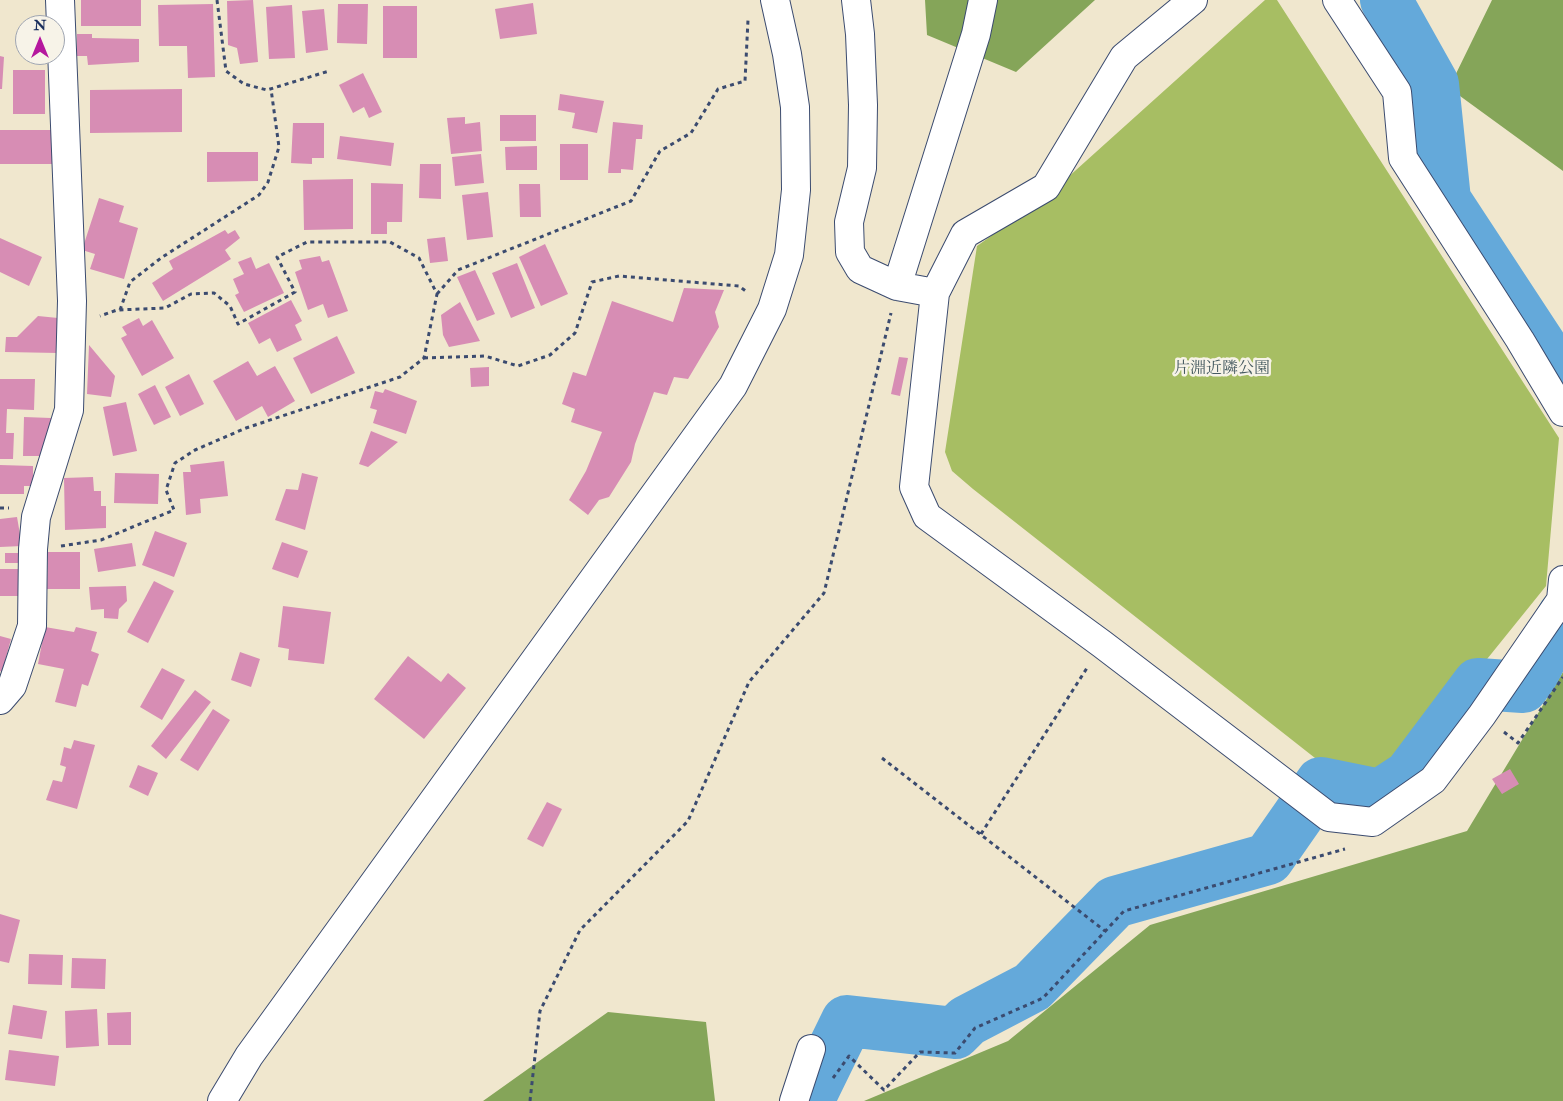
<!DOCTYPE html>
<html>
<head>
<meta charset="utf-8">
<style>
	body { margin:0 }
	#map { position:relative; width:1563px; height:1101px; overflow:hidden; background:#f0e7ce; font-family:"IM FELL Double Pica",serif }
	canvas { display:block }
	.north { position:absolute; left:15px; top:15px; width:50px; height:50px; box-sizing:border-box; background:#f7f3e8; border:1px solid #9fa5b1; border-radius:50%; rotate:0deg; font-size:14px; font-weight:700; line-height:20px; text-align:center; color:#1b2f5e }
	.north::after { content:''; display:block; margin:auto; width:18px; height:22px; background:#b5179e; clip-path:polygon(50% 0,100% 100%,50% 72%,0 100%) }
</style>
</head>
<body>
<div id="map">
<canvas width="1563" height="1101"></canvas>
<div class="north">N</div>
</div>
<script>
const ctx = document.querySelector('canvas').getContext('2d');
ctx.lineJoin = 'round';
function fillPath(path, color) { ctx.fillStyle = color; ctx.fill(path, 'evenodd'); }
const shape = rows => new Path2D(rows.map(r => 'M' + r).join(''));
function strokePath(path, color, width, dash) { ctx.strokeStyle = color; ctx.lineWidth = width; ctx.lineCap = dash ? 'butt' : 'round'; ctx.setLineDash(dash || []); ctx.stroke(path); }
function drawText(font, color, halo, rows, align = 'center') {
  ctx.font = font + ' "IM FELL Double Pica","Noto Serif JP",serif'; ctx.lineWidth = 5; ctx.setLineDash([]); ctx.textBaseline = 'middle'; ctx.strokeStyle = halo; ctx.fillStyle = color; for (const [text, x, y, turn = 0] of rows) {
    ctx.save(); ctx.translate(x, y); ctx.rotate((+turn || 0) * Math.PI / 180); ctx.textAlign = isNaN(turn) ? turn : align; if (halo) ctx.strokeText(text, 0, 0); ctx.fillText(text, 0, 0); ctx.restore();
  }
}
const green = shape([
	[1265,0,1277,0,1559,438,1546,586,1404,762,1366,777,1329,769,973,489,952,471,945,452,977,246,1046,197]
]);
const forest = shape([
	[925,0,1095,0,1016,72,927,35],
	[1492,0,1563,0,1563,171,1449,88],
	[1563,672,1563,1101,864,1101,1008,1041,1150,925,1467,831],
	[608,1012,706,1022,715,1101,483,1101]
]);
const river = shape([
	[1386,0,1433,84,1445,200,1563,380],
	[808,1101,847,1021,955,1033,967,1021,1032,987,1115,902,1268,859,1321,783,1380,795,1409,776,1478,684,1523,687,1533,673,1563,616]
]);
const building = shape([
	[81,0,141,0,141,26,81,26],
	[253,0,258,62,240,64,237,48,228,45,227,1],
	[533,3,537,34,500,39,495,9],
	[213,4,215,77,188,78,187,46,159,46,158,5],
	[338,4,368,4,367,44,337,43],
	[292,5,295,58,269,59,266,7],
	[383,6,417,6,417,58,383,58],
	[324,9,328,50,306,53,302,11],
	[77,34,92,34,92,38,139,39,139,62,88,65,87,56,77,56],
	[0,56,4,57,2,89,0,89],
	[13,70,45,70,45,114,13,114],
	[363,73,382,112,369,118,364,107,353,113,339,85],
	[182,89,182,132,90,133,90,90],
	[560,94,604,101,597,133,572,128,575,113,558,110],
	[500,115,536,115,536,141,500,141],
	[465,117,465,124,480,122,482,151,451,154,447,118],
	[613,122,643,125,642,139,636,139,633,170,621,169,621,173,608,173],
	[293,123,324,123,324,158,312,158,312,164,291,163],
	[0,130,64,130,63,164,0,164],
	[340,136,394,143,391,166,337,159],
	[560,144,588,144,588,180,560,180],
	[537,146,537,170,506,170,505,147],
	[207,152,258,152,258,181,207,182],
	[481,154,484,183,455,186,452,157],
	[420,164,441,164,441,199,419,198],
	[353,179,353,229,304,230,303,180],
	[371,183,403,184,402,222,387,222,387,234,371,234],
	[519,184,540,184,541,217,520,217],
	[488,192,493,237,467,240,462,195],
	[99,198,124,206,119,222,138,228,124,279,90,269,95,254,82,250],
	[225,230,228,234,235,230,240,238,225,250,231,259,163,301,152,283,173,269,169,261],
	[445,237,448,261,430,263,427,239],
	[0,238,42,257,29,286,0,272],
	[545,244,568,294,541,306,519,257],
	[320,256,322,262,329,260,348,311,328,318,323,304,308,310,295,272,302,269,299,260],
	[251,257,256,269,269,263,284,293,244,312,235,295,239,293,233,279,244,274,238,262],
	[517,263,535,308,511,318,492,273],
	[475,270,495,314,477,321,457,277],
	[684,288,724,290,715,312,719,327,688,379,674,377,667,395,654,392,635,444,631,462,609,497,599,500,588,515,569,500,586,471,602,432,571,422,575,409,562,404,573,372,586,376,612,301,673,322],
	[291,300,302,321,295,325,302,340,277,352,270,338,259,344,248,323],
	[460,302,480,341,449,347,443,335,441,315],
	[38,316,58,318,58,353,5,352,6,337,17,337],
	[139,318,143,326,152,320,174,358,142,376,121,338,127,335,122,327],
	[337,336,355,373,311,394,293,358],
	[89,345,115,376,111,397,87,394],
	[899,357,908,358,900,396,891,394],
	[248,361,257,376,275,366,295,401,268,417,262,406,236,421,213,381],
	[489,367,489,386,471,387,470,368],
	[189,374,204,404,180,416,165,387],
	[0,379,35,379,34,410,7,409,6,433,14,433,13,459,0,459],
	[155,385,171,417,154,425,138,394],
	[385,389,417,401,406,434,373,423,377,410,370,408,375,391,383,393],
	[126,402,137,451,113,456,103,407],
	[24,417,51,418,51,456,23,456],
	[371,431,398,442,368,467,359,464],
	[224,461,228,496,200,499,201,513,186,515,183,472,191,472,190,465],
	[0,465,33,466,33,486,24,486,24,494,0,494],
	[115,473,159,474,158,504,114,503],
	[302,473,318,477,305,530,275,520,286,489,298,490],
	[93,477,94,491,101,491,101,506,106,506,106,528,65,530,64,478],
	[17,517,22,546,0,547,0,519],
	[155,531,187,543,174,577,142,565],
	[282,542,308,551,298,578,272,569],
	[132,543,136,566,98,572,94,549],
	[48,552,80,552,80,589,47,589],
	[5,553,22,553,22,563,5,563],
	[0,569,24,569,24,596,0,596],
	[154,581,174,591,148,643,127,632],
	[126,586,127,601,119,609,118,619,104,618,104,609,91,610,89,587],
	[283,606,331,612,324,664,288,660,289,649,278,647],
	[45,627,74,632,76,627,97,632,91,651,99,654,88,686,82,684,76,707,55,702,64,669,38,664],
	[0,636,11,639,2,672,0,671],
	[240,652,260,659,251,687,231,680],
	[408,656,441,682,448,673,466,688,424,739,374,699],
	[162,668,185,680,162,720,140,707],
	[195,690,211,702,166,759,151,746],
	[213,709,230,720,198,771,180,760],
	[74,740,95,745,77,809,46,800,53,780,62,782,66,767,60,765,64,747,71,749],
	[138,765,158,773,148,796,129,787],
	[1510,769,1519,784,1502,794,1492,779],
	[547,802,562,809,543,847,527,839],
	[0,914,20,920,9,963,0,961],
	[29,954,63,955,62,985,28,984],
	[72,958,106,959,105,989,71,988],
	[13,1005,47,1011,42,1039,8,1034],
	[97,1009,99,1046,66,1048,65,1011],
	[131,1012,131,1045,108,1045,107,1013],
	[9,1050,59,1056,55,1086,5,1080]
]);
const path = shape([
	[217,0,226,71,244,84,267,90,329,71],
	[437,294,458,270,631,201,660,151,691,133,718,89,745,81,748,20],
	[120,310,130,282,161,258,259,195,268,182,279,147,271,89],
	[424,358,485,356,518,366,550,355,575,333,592,282,619,276,739,286,747,292],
	[0,508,9,508],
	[61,546,101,540,174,510,166,490,175,463,195,450,246,428,400,377,424,358,437,294,419,258,390,242,307,242,277,257,295,292,238,324,230,306,214,293,191,294,165,308,117,310,100,316],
	[1504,732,1518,743,1563,677],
	[882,758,1105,931],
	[981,834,1087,668],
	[833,1078,849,1056,884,1090,920,1052,955,1053,975,1028,1043,998,1124,911,1345,849],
	[530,1101,540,1011,580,930,688,821,749,682,824,593,891,313]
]);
const street = shape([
	[856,0,860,34,863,105,862,168,849,222,850,252,860,269,897,286],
	[1193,0,1124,57,1046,187,965,234,935,293,914,487,927,516,1102,644,1329,817,1373,822,1433,780,1482,715,1561,600,1563,580],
	[1337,0,1397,92,1403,158,1520,340,1563,412],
	[935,293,897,286,976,34,983,0],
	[0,700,12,686,32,626,33,549,36,517,69,410,72,301,60,0],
	[794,1101,811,1049]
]);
const secondary = shape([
	[222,1101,249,1056,733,386,772,309,789,255,796,190,795,107,787,54,775,0]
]);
const parkNames = [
	["片淵近隣公園",1222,370]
];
fillPath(green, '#a7be63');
fillPath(forest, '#85a559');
strokePath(river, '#64a9da', 52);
fillPath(building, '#d78db4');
strokePath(street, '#3b4b6f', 30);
strokePath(secondary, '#3b4b6f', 30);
strokePath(path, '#3b4b6f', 3, [4, 4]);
strokePath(street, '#fff', 28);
strokePath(secondary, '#fff', 28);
drawText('16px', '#455a60', '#f7f3e8', parkNames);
</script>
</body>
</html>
